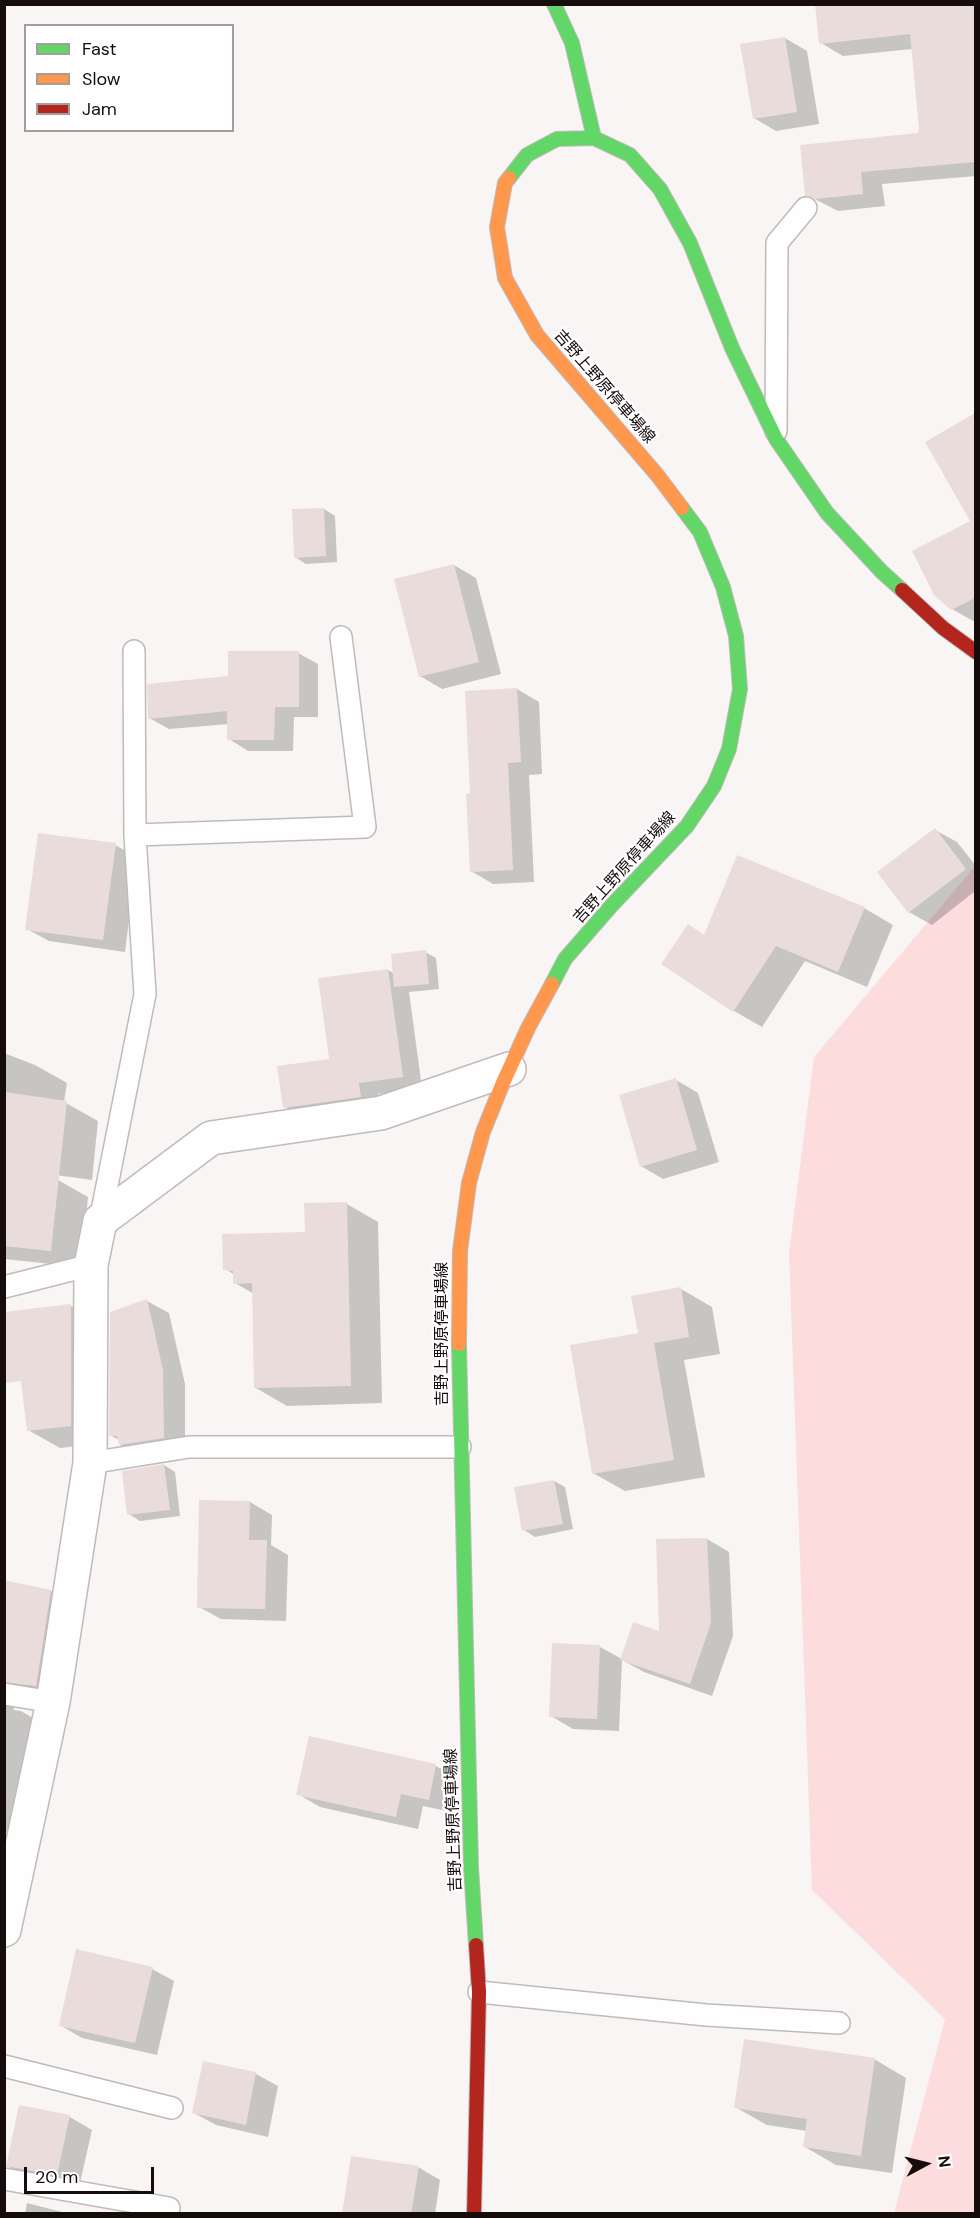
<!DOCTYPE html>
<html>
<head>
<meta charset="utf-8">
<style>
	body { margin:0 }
	#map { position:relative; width:980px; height:2218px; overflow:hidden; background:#f9f5f5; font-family:"DM Sans",sans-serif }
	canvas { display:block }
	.frame { position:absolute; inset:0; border:6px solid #170c0c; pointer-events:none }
	.legend { position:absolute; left:24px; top:24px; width:210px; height:108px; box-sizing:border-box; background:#fff; border:2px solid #a29e9e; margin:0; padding:8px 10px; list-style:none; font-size:18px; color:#170c0c }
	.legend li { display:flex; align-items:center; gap:12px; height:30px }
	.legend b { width:30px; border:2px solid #a29e9e }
	.north { position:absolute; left:896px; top:2134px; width:60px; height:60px; -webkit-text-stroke:4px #fff; paint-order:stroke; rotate:83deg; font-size:16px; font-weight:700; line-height:24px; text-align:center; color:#170c0c }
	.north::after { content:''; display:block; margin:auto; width:21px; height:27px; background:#170c0c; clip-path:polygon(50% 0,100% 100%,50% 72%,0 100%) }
	.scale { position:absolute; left:24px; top:2167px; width:130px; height:27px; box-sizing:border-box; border:3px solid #170c0c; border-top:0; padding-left:8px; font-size:18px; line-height:21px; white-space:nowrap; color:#170c0c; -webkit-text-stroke:4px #fff; paint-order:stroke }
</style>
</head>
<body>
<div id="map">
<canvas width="980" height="2218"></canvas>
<div class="frame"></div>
<ul class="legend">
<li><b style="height:8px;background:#63d668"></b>Fast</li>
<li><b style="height:8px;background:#ff974d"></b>Slow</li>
<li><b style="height:8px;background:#b3261e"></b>Jam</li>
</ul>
<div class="north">N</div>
<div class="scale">20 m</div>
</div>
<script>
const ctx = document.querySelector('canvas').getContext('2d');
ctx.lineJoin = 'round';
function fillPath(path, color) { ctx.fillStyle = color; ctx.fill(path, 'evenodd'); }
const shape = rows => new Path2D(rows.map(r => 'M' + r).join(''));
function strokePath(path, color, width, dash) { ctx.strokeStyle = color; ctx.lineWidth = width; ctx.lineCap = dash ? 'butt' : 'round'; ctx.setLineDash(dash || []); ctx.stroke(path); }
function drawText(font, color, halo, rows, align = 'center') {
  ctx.font = font + ' "DM Sans","Noto Sans JP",sans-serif'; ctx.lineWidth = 4.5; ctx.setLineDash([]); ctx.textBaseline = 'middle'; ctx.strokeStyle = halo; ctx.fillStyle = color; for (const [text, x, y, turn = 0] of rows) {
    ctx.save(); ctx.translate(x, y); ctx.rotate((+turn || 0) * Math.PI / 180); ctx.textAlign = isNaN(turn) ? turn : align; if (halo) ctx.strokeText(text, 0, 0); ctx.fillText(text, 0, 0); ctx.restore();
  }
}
const green = shape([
	[975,866,975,2213,894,2213,945,2019,812,1890,789,1253,814,1057]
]);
const shadow = shape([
	[816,4,976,4,976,176,882,184,885,206,838,211,807,195,919,134,920,129,912,49,843,56,821,43],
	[785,38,807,51,819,124,776,131,754,118],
	[976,415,976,516,965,510,927,442],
	[324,509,335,516,337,562,306,564,295,557],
	[976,520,976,622,975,622,952,609,914,552],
	[454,565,476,578,501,674,442,689,420,676],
	[298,653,318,664,318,717,294,717,293,751,248,751,229,739,229,724,169,729,149,718,229,677],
	[517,689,539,702,542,774,529,775,534,882,493,884,471,871,472,795],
	[935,830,957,842,976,866,976,893,974,892,932,925,909,912],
	[115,845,137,857,125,952,49,941,27,929],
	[864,908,893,925,867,987,805,961,762,1027,734,1011,705,936],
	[425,952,436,958,439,989,409,992,422,1088,378,1094,381,1108,304,1119,285,1107,331,1061,388,970,395,974],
	[4,1053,35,1065,67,1083,64,1102,98,1121,92,1180,4,1168],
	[676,1080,698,1093,719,1162,663,1179,641,1166],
	[58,1180,88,1197,81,1267,4,1259,4,1187],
	[347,1204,378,1222,382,1403,287,1406,256,1388,254,1294,235,1283,235,1275,225,1269,306,1234],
	[681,1289,712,1307,720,1354,684,1360,705,1477,625,1491,593,1473,640,1334],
	[147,1301,169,1313,185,1384,185,1450,142,1457,120,1445,119,1440,110,1435],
	[71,1306,102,1324,102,1443,60,1448,28,1430,22,1382,4,1313],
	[164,1465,175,1472,180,1516,140,1521,129,1514],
	[554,1481,565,1487,573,1529,535,1537,524,1530],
	[250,1502,272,1515,271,1545,288,1555,286,1621,221,1619,199,1607],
	[707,1539,729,1552,733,1636,712,1696,644,1672,622,1660,619,1731,573,1729,551,1716,600,1647,622,1659,661,1633],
	[4,1582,51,1591,73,1604,58,1698,13,1704,14,1710,21,1711,43,1724,27,1834,4,1831],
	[436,1766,458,1778,451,1812,423,1806,418,1829,320,1807,298,1794],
	[152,1969,174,1981,157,2055,82,2038,60,2025],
	[874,2059,906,2078,892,2173,836,2165,805,2147,807,2131,767,2125,735,2107],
	[205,2062,256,2074,278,2086,268,2137,216,2125,194,2113],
	[20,2106,70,2117,92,2130,79,2187,29,2178,7,2166],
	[418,2167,440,2180,435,2214,346,2214],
	[27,2203,70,2214,25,2214]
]);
const building = shape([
	[815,4,975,4,975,162,861,172,863,194,815,199,805,196,800,145,918,133,919,129,910,34,819,44],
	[785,37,797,112,753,119,740,44],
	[975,413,975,598,951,610,934,595,912,551,970,521,925,442],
	[324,508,326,556,294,558,292,509],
	[454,564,479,662,419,677,394,579],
	[228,651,299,651,299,707,275,707,274,740,227,740,227,711,148,719,147,684,228,676],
	[517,688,521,762,508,763,513,870,470,872,466,794,470,793,465,691],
	[935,828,966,869,908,913,877,872],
	[38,833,116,843,103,940,25,930],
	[737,855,865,907,838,972,776,946,733,1012,661,964,688,924,704,935],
	[426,950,429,984,394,987,391,954],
	[388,969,403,1077,359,1083,361,1097,283,1108,277,1066,329,1059,318,978],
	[676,1078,697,1150,640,1167,619,1095],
	[4,1092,67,1101,51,1251,4,1246],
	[347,1202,351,1386,254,1388,252,1283,233,1284,233,1271,223,1270,222,1234,305,1232,304,1203],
	[681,1287,689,1337,654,1343,674,1460,592,1474,570,1345,638,1333,631,1296],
	[147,1299,163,1370,164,1438,119,1445,117,1436,109,1436,110,1312],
	[71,1304,71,1426,27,1431,21,1381,4,1383,4,1312],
	[164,1464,170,1510,127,1515,122,1471],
	[554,1480,563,1524,522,1531,514,1487],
	[199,1500,250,1501,249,1540,267,1540,265,1609,197,1608],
	[707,1538,711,1623,690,1684,620,1660,633,1622,659,1631,656,1539],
	[4,1580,51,1590,36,1686,4,1682],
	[552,1643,600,1645,597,1719,549,1717],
	[309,1736,436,1764,429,1800,401,1794,396,1817,296,1795],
	[76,1949,153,1967,135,2043,59,2026],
	[744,2039,875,2058,861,2156,803,2147,807,2119,734,2108],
	[203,2061,256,2072,246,2125,192,2113],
	[19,2105,70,2115,57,2175,6,2166],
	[351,2156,419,2166,411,2214,342,2214]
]);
const lane = shape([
	[776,431,777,243,806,208],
	[135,835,365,827,341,637],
	[100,1221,145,994,135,835,134,651],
	[4,1287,91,1265],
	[90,1463,189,1447,460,1447],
	[4,1694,53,1702],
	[479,1992,706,2015,839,2023],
	[4,2066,172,2108],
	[4,2179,169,2208]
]);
const street = shape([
	[4,1930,53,1702,90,1463,91,1265,100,1221,211,1138,381,1113,509,1069]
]);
const fast = shape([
	[554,4,572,43,594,138],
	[509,178,527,155,557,139,594,138,630,155,660,189,690,243,732,348,776,439,827,513,882,572,902,590],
	[552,984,565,959,612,905,687,826,714,786,729,749,740,689,736,636,723,587,700,532,682,508],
	[459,1344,471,1867,476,1945]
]);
const slow = shape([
	[509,178,505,183,497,227,505,278,537,335,658,476,682,508],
	[459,1344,460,1251,469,1183,483,1132,502,1085,528,1028,552,984]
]);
const jam = shape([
	[902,590,943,628,976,652],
	[474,2214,479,1992,476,1945]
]);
const streetNames = [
	["吉野上野原停車場線",604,387,49],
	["吉野上野原停車場線",625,868,-48],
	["吉野上野原停車場線",443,1334,-90],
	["吉野上野原停車場線",454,1820,-92]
];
fillPath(green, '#fcdcdc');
fillPath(shadow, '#0003');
fillPath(building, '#ebdcdc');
strokePath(lane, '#c1baba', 24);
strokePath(street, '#c1baba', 36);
strokePath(fast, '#c1baba', 16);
strokePath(slow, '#c1baba', 16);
strokePath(jam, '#c1baba', 16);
strokePath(lane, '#fefefe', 21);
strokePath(street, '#fefefe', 33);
strokePath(fast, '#63d668', 14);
strokePath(slow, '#ff974d', 14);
strokePath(jam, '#b3261e', 14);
drawText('16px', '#170c0c', '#fff', streetNames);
</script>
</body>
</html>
